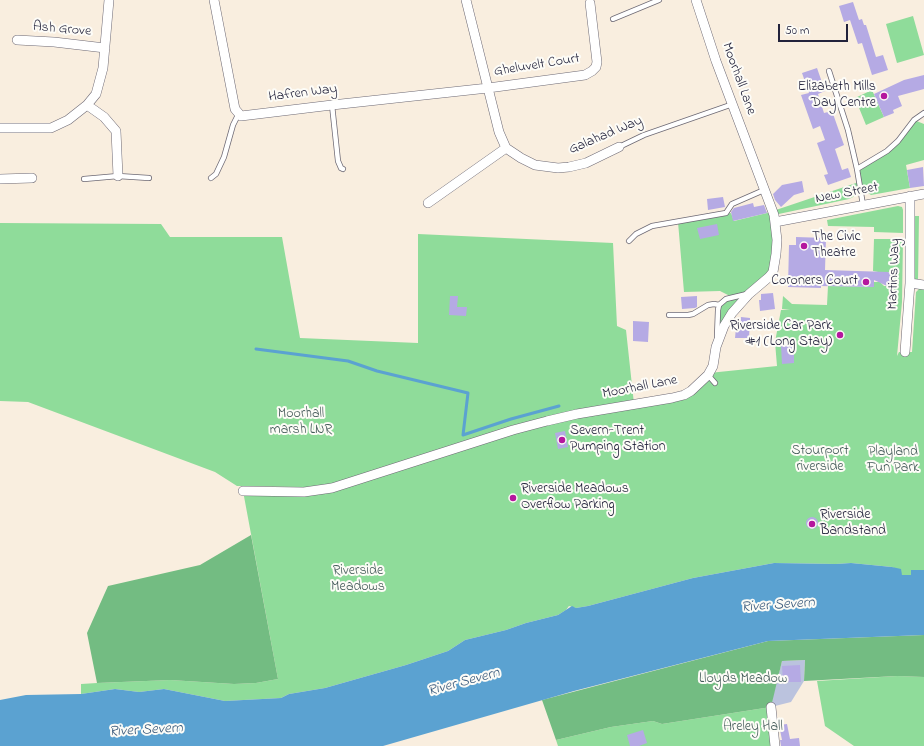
<!DOCTYPE html>
<html>
<head>
<meta charset="utf-8">
<style>
	body { margin:0 }
	#map { position:relative; width:924px; height:746px; overflow:hidden; background:#f9eedf; font-family:"Indie Flower",sans-serif }
	canvas { display:block }
	.scale { position:absolute; left:778px; top:24px; width:70px; height:18px; box-sizing:border-box; border:2px solid #22223b; border-top:0; padding-left:5px; font-size:12px; line-height:14px; white-space:nowrap; color:#22223b; -webkit-text-stroke:3px #fdfcf7; paint-order:stroke }
</style>
</head>
<body>
<div id="map">
<canvas width="924" height="746"></canvas>
<div class="scale">50 m</div>
</div>
<script>
const ctx = document.querySelector('canvas').getContext('2d');
ctx.lineJoin = 'round';
function fillPath(path, color) { ctx.fillStyle = color; ctx.fill(path, 'evenodd'); }
const shape = rows => new Path2D(rows.map(r => 'M' + r).join(''));
function strokePath(path, color, width, dash) { ctx.strokeStyle = color; ctx.lineWidth = width; ctx.lineCap = dash ? 'butt' : 'round'; ctx.setLineDash(dash || []); ctx.stroke(path); }
function drawText(font, color, halo, rows, align = 'center') {
  ctx.font = font + ' "Indie Flower",sans-serif'; ctx.lineWidth = 4; ctx.setLineDash([]); ctx.textBaseline = 'middle'; ctx.strokeStyle = halo; ctx.fillStyle = color; for (const [text, x, y, turn = 0] of rows) {
    ctx.save(); ctx.translate(x, y); ctx.rotate((+turn || 0) * Math.PI / 180); ctx.textAlign = isNaN(turn) ? turn : align; if (halo) ctx.strokeText(text, 0, 0); ctx.fillText(text, 0, 0); ctx.restore();
  }
}
const industrial = shape([
	[805,660,804,681,791,702,771,707,773,696,782,661]
]);
const green = shape([
	[913,16,924,55,897,63,886,24],
	[872,90,884,117,866,125,855,98],
	[914,120,924,124,924,160,906,165,910,188,871,195,865,191,856,193,853,197,849,199,774,215,774,267,749,294,716,347,719,305,732,297,720,291,684,292,678,222,731,213,734,221,767,213,859,182,857,169,887,151],
	[898,206,902,207,903,210,903,233,874,232,874,227,828,226,827,220],
	[915,216,919,216,918,281,915,279,913,275],
	[0,223,161,224,170,237,282,237,300,338,418,343,418,234,613,243,617,326,626,330,634,404,685,399,709,373,777,366,775,342,781,310,790,310,782,309,783,296,792,304,827,305,828,286,873,287,874,282,880,282,884,286,889,286,894,281,892,274,888,272,883,273,873,271,874,239,903,239,902,302,897,356,899,352,912,352,916,292,919,289,924,289,924,570,911,570,911,575,902,575,896,569,892,567,851,563,836,564,774,563,693,578,588,606,576,608,569,606,566,610,558,615,526,623,506,630,465,640,448,651,406,665,325,688,289,694,281,698,225,701,164,689,139,692,115,689,81,694,81,684,97,683,170,680,234,684,256,683,278,679,243,491,301,487,237,486,215,472,28,402,0,401],
	[897,676,924,677,924,746,854,746,825,726,817,681],
	[771,707,775,746,558,746,556,740,611,727,653,721,662,724]
]);
const forest = shape([
	[251,535,278,679,256,683,234,684,170,680,97,683,87,633,108,586,200,565],
	[924,635,924,677,897,676,804,681,805,660,782,661,771,707,662,724,653,721,611,727,556,740,542,700,768,641]
]);
const water = shape([
	[774,563,836,564,851,563,892,567,901,569,902,575,911,575,911,570,924,570,924,635,768,641,574,691,383,746,0,746,0,700,26,695,81,694,115,689,139,692,164,689,225,701,281,698,289,694,325,688,406,665,448,651,465,640,506,630,526,623,558,615,572,606,576,608,588,606,693,578]
]);
const stream = shape([
	[256,349,348,361,377,371,468,393,463,435,511,419,559,406]
]);
const building = shape([
	[853,2,859,20,862,19,864,25,866,25,876,57,883,55,888,70,872,75,862,43,858,44,850,20,844,22,839,6],
	[817,68,825,91,818,94,824,113,832,111,844,145,835,149,842,170,848,168,851,177,828,185,824,175,828,174,817,143,825,140,820,126,813,129,801,95,809,93,802,73],
	[924,75,924,89,898,96,902,106,893,110,894,113,884,117,874,94,904,80],
	[923,167,924,186,910,188,907,170],
	[802,181,804,192,794,195,781,207,775,200,773,194,782,185],
	[723,197,725,207,708,210,707,199],
	[753,203,754,207,764,205,767,213,733,221,731,212,734,208],
	[717,224,719,235,700,239,697,228],
	[796,237,826,238,825,270,888,272,894,276,893,283,887,286,874,280,874,287,821,286,821,288,788,287,789,245,796,245],
	[773,293,775,309,760,311,759,300,761,300,761,294],
	[450,296,458,296,457,307,467,307,466,316,449,315],
	[697,296,697,307,695,308,682,309,681,297],
	[741,317,750,318,749,338,735,338,736,328,740,328],
	[633,321,649,322,648,342,633,341],
	[781,345,794,345,794,363,782,364],
	[565,431,568,447,558,449,555,433],
	'806 523a6 6 0 1 1 12 0a6 6 0 1 1-12 0Z',
	[800,665,801,682,783,682,782,666],
	[787,724,790,739,799,738,800,746,781,746,780,740,782,740,779,725],
	[643,730,647,743,639,746,630,746,627,735]
]);
const service = shape([
	[613,19,659,0],
	[829,71,848,130,857,169,863,205],
	[332,105,338,161,341,168,343,169],
	[619,147,644,135,733,104],
	[857,169,887,151,898,141,914,120,924,113],
	[211,178,216,174,224,157,233,125,239,113],
	[84,179,118,176,149,178],
	[629,241,636,234,652,226,726,213,732,204,764,190],
	[669,315,688,315,693,314,708,305,714,304,719,305],
	[717,337,718,310,719,305,726,299,747,294],
	[708,375,715,383]
]);
const minor = shape([
	[214,0,235,109,241,116,332,105,488,88,585,75,592,71,596,67,597,62,590,3],
	[466,0,499,132,506,148,521,158,535,165,558,168,569,167,586,163,619,147],
	[17,40,54,42,105,48],
	[87,105,104,117,116,131,118,176],
	[0,128,51,128,68,120,87,105,96,94,103,68,109,0],
	[0,179,32,178],
	[428,203,506,148],
	[775,222,924,194],
	[910,283,924,285],
	[905,352,910,283,910,196],
	[243,491,304,492,332,488,513,430,547,421,577,414,672,398,684,395,691,391,708,375,713,366,716,347,724,326,732,313,749,294,769,277,773,272,776,254,777,240,774,215,716,61,696,0],
	[771,707,775,746]
]);
const markers = [
	[884,96,4,"#b5179e"],
	[804,246,4,"#b5179e"],
	[866,282,4,"#b5179e"],
	[840,335,4,"#b5179e"],
	[562,440,4,"#b5179e"],
	[513,498,4,"#b5179e"],
	[812,524,4,"#b5179e"]
];
const streetNames = [
	["Ash Grove",62,30,5],
	["Gheluvelt Court",537,66,-9],
	["Moorhall Lane",738,79,70],
	["Hafren Way",303,94,-7],
	["Galahad Way",606,136,-23],
	["New Street",847,194,-11],
	["Martins Way",895,274,-88],
	["Moorhall Lane",640,388,-11]
];
const poiNames = [
	["Elizabeth Mills",876,88,"right"],
	["Day Centre",876,104,"right"],
	["The Civic",812,238],
	["Theatre",812,254],
	["Coroners Court",858,282,"right"],
	["Riverside Car Park",832,327,"right"],
	["#1 (Long Stay)",832,343,"right"],
	["Severn-Trent",570,432],
	["Pumping Station",570,448],
	["Riverside Meadows",521,490],
	["Overflow Parking",521,506],
	["Riverside",820,516],
	["Bandstand",820,532]
];
const parkNames = [
	["Moorhall",301,415],
	["marsh LNR",301,431],
	["Stourport",820,452],
	["riverside",820,468],
	["Playland",893,453],
	["Fun Park",893,469],
	["Riverside",358,572],
	["Meadows",358,588],
	["Lloyds Meadow",743,680],
	["Areley Hall",753,728]
];
const waterNames = [
	["River Severn",778,606,-4],
	["River Severn",464,683,-15],
	["River Severn",146,731,-3]
];
fillPath(industrial, '#bbc3de');
fillPath(green, '#8fdc9a');
fillPath(forest, '#73bc82');
fillPath(water, '#5ba2d1');
strokePath(stream, '#5ba2d1', 3);
fillPath(building, '#b5aae4');
strokePath(service, '#6d6974', 6);
strokePath(minor, '#6d6974', 10);
strokePath(service, '#fff', 4.5);
strokePath(minor, '#fff', 9);
for (const [x, y, r, color] of markers) { const dot = new Path2D(); dot.arc(x, y, r, 0, 2 * Math.PI); ctx.fillStyle = color; ctx.fill(dot); strokePath(dot, '#fdfcf7', 1.5); }
drawText('14px', '#22223b', '#fdfcf7', streetNames);
drawText('14px', '#22223b', '#fdfcf7', poiNames, 'left');
drawText('14px', '#435a58', '#fdfcf7', parkNames);
drawText('italic 15px', '#3c5c7e', '#fdfcf7', waterNames);
</script>
</body>
</html>
